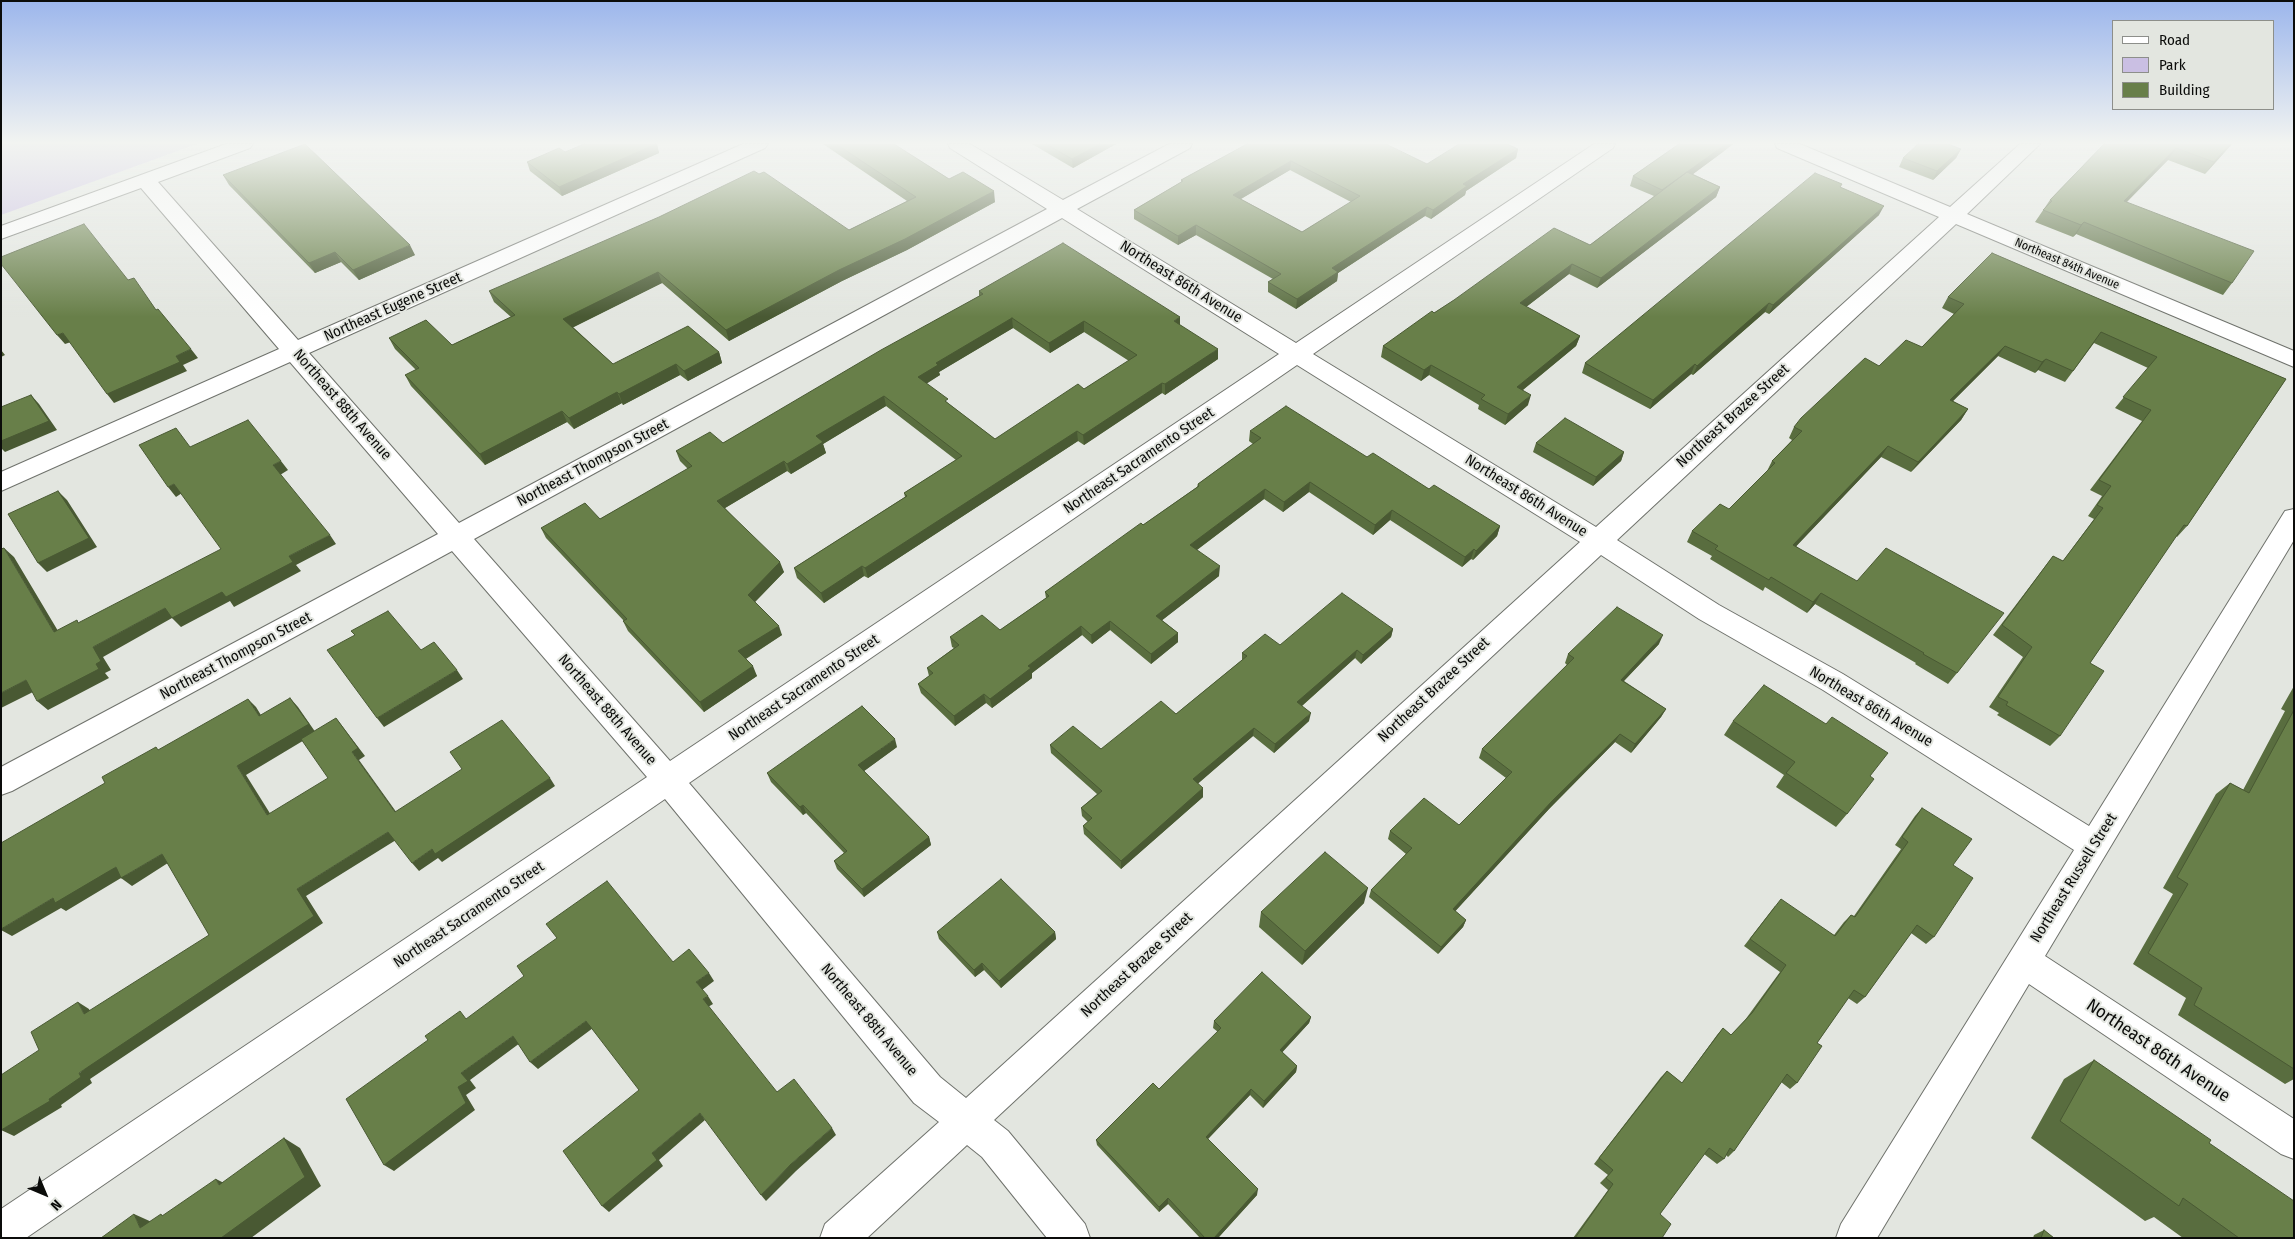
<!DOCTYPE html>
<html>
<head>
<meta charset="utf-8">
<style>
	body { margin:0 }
	#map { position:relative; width:2295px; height:1239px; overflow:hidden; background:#e3e6e0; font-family:"Fira Sans Condensed",sans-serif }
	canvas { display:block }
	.frame { position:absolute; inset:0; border:2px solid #0b0c0a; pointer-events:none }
	.legend { position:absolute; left:2112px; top:20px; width:162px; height:90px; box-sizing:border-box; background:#e3e6e0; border:1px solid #8d8f8a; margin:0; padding:6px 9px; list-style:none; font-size:15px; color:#0b0c0a }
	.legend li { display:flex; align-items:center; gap:10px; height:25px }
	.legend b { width:25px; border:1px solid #8d8f8a }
	.north { position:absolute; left:20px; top:1169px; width:50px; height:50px; -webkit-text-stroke:4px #e3e6e0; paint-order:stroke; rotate:135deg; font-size:14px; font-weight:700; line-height:20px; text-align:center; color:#0b0c0a }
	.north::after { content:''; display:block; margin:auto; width:18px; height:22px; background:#0b0c0a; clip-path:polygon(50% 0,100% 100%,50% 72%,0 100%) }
</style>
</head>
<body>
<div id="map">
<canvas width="2295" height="1239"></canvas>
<div class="frame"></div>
<ul class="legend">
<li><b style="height:6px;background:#fff"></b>Road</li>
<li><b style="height:14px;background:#cabfe3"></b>Park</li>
<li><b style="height:14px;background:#687f49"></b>Building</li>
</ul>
<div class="north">N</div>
</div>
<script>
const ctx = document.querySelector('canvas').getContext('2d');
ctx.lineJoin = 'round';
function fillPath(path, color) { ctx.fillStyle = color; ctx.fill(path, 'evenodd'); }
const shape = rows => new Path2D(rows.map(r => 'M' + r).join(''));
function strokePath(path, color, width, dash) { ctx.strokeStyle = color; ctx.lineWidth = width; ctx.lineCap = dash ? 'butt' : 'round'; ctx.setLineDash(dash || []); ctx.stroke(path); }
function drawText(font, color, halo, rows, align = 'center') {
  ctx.font = font + ' "Fira Sans Condensed",sans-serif'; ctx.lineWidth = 4; ctx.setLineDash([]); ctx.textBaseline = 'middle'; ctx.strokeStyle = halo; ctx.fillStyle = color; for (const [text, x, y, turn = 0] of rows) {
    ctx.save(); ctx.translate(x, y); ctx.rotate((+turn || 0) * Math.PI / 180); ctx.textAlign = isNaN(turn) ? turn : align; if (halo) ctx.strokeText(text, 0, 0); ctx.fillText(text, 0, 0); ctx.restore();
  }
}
const green = shape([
	[1,144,197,144,1,215]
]);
const minor = shape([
	[226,144,253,144,250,148,158,182,298,340,743,144,768,144,765,148,309,353,459,523,1047,209,950,148,948,144,970,144,1063,200,1169,144,1192,144,1190,148,1077,209,1296,343,1594,144,1615,144,1613,148,1313,354,1596,527,1939,217,1777,148,1775,144,1800,144,1950,207,2020,144,2040,144,1967,214,2294,351,2294,367,1956,224,1617,540,1719,605,1843,674,2089,826,2285,511,2294,509,2294,540,2045,956,2294,1119,2294,1159,2281,1154,2029,984,1877,1238,1836,1238,1841,1224,2074,850,1823,690,1699,619,1601,555,994,1120,1008,1131,1085,1224,1090,1238,1047,1238,982,1157,967,1145,867,1238,820,1238,825,1224,939,1122,914,1103,665,799,26,1238,1,1238,1,1209,647,777,452,551,12,791,1,795,1,767,438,534,290,362,1,491,1,472,279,349,141,188,1,239,1,226,226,144],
	[1062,218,1279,354,670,761,474,539,1062,218],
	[1297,365,1580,542,966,1098,940,1077,689,783,1297,365]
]);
const wall = shape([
	[657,144,659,153,562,196,530,171,527,162,565,152],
	[823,144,894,144,949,179,995,202,907,250,842,281,729,341,662,283,573,327,613,364,719,352,722,363,688,381,680,375,623,405,622,403,574,429,567,422,485,465,411,386,405,375,416,370,395,349,389,338,452,345,511,317,494,302,489,291,849,230,907,201],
	[1032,144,1116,144,1073,168],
	[1247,144,1427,164,1518,149,1516,158,1466,191,1465,195,1431,219,1425,216,1338,273,1337,281,1296,309,1268,292,1268,282,1273,279,1196,235,1178,245,1134,219,1134,210,1181,182,1181,180],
	[1290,170,1351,202,1302,232,1241,199],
	[1679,144,1733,144,1693,174,1720,187,1716,197,1597,288,1569,274,1526,307,1580,336,1576,346,1523,390,1528,405,1505,425,1478,409,1479,405,1429,375,1421,381,1381,357,1383,346,1454,300,1590,245,1654,196,1630,186,1633,176],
	[2104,144,2232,144,2205,174,2168,160,2127,202,2232,283,2223,295,2076,234,2073,237,2035,222,2050,200],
	[1961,149,1956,158,1933,180,1899,167,1903,158],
	[223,175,415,255,359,280,341,262,315,273,229,185],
	[1840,187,1879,215,1769,314,1765,312,1693,375,1691,374,1650,409,1582,373,1585,363],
	[1992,253,2286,379,2187,526,2177,537,2176,536,2090,663,2060,736,2050,746,1997,715,1999,713,1989,707,2023,657,1993,635,2053,556,2063,561,2094,519,2088,516,2102,496,2090,490,2142,421,2115,408,2148,368,2094,343,2065,382,2038,370,2035,373,1998,356,1953,401,1968,409,1961,420,1911,472,1881,457,1796,546,1957,673,1948,684,1915,664,1916,663,1815,604,1807,613,1765,587,1763,591,1710,559,1712,556,1687,542,1692,531,1729,509,1767,471,1772,461,1792,440,1789,438,1794,427,1922,347,1954,314,1942,308,1948,297],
	[979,291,1180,325,1218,359,1165,395,1162,393,1084,445,1078,441,868,578,864,576,824,603,797,578,794,568,905,497,904,493,956,460,886,406,823,444,826,453,791,474,787,471,725,508,784,572,755,602,782,635,746,659,757,676,704,712,628,631,623,621,624,621,546,538,541,528,600,519,688,469,680,461,676,451,723,443,979,296],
	[1013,328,1050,353,1084,332,1129,361,1084,389,995,439,949,404,926,383,940,375,939,372],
	[1250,431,1367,457,1429,489,1500,526,1497,536,1473,560,1471,559,1462,567,1390,520,1373,535,1309,492,1283,512,1264,499,1197,550,1219,576,1162,620,1178,633,1178,642,1151,664,1110,630,1092,644,1082,635,1032,673,1032,678,992,708,986,703,955,726,921,693,918,684,929,676,927,668,954,648,952,647,950,637,1000,630,1046,598,1045,592,1143,525,1197,487,1198,484,1253,444,1249,441],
	[1536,443,1624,452,1621,461,1593,486,1533,452],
	[1393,629,1391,637,1361,664,1355,658,1302,706,1309,721,1274,753,1253,736,1198,783,1203,797,1121,869,1084,834,1083,826,1088,822,1082,816,1081,808,1097,794,1051,753,1050,745,1101,749,1176,714,1242,660,1242,653,1280,645],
	[1659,644,1624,681,1666,709,1661,717,1631,753,1615,742,1549,809,1455,911,1466,920,1463,927,1438,954,1369,897,1371,890,1406,854,1388,839,1390,831,1459,825,1506,778,1479,758,1482,749,1567,665,1565,663,1568,654],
	[2294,686,2294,1079,2285,1084,2178,1015,2186,998,2133,964,2173,894,2163,888,2216,794,2230,783,2243,790,2285,711,2281,709],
	[1733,721,1870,776,1847,814,1836,827,1776,787,1784,775,1724,735],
	[897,747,864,771,929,837,931,845,864,897,837,869,834,861,844,853,806,813,803,815,771,782,767,773],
	[1922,808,1953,865,1934,937,1926,944,1911,933,1865,997,1857,1004,1848,998,1817,1043,1797,1083,1790,1089,1781,1082,1734,1151,1728,1157,1726,1155,1724,1159,1717,1164,1704,1154,1660,1214,1662,1238,1573,1238,1608,1190,1600,1183,1608,1175,1594,1164,1661,1077,1667,1071,1682,1083,1717,1035,1723,1028,1731,1035,1745,1020,1780,972,1744,946,1775,906,1834,935,1844,922,1851,915,1854,916,1901,849,1895,845,1915,816],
	[1364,903,1302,965,1259,927,1261,912],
	[937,932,1055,932,1056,939,1001,988,984,970,975,977,939,939],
	[1311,1017,1309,1023,1282,1052,1297,1066,1296,1072,1263,1108,1250,1095,1208,1139,1257,1195,1218,1238,1200,1238,1168,1204,1159,1212,1097,1145,1096,1140,1159,1089,1218,1032,1213,1028,1214,1021],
	[2094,1060,2209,1143,2294,1238,2183,1238,2154,1217,2145,1221,2031,1138,2064,1079],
	[2044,1230,2054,1238,2033,1238,2034,1235]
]);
const shadedWall = shape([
	[657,144,659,153,562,196,559,187],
	[1100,144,1116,144,1073,168,1072,159],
	[1726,144,1733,144,1723,152,1659,199,1662,190],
	[2230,144,2232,144,2205,174,2214,162],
	[2176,148,2168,160,2116,212,2124,201],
	[1518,149,1516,158,1466,191,1465,195,1431,219,1433,210,1463,184],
	[1961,149,1956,158,1933,180,1937,171],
	[1291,161,1290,170,1232,204,1233,195],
	[1720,187,1716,197,1597,288,1601,278],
	[994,191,995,202,907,250,842,281,729,341,726,330,839,270],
	[1884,206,1879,215,1769,314,1773,305],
	[1427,207,1425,216,1338,273,1337,281,1296,309,1297,299,1332,268],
	[2084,222,2076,234,2073,237,2081,225],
	[1196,225,1196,235,1178,245,1178,236],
	[410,245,415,255,359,280,353,270],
	[335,252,341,262,315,273,309,263],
	[1572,264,1569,274,1517,314,1520,303],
	[658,272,662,283,568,330,563,319],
	[1769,303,1765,312,1693,375,1697,366],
	[1180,317,1180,328,1174,321],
	[1012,318,1013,328,939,372,940,375,920,388,918,377,936,363],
	[1084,321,1084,332,1050,353,1049,343],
	[63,333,71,342,65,344,57,335],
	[1580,336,1576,346,1514,397,1517,387],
	[2005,346,1998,356,1943,411,1950,400],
	[191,349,198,358,183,365,187,371,114,403,107,394,176,356],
	[1218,349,1218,359,1165,395,1165,384],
	[1,350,5,355,1,357],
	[719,352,722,363,688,381,684,371],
	[2046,359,2038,370,2035,373,2042,362],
	[676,364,680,375,623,405,619,394],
	[1695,364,1691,374,1650,409,1653,400],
	[1431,365,1429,375,1421,381,1424,370],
	[1162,383,1162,393,1084,445,1083,435],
	[617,392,622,403,574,429,569,418],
	[31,395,39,404,57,430,5,452,1,448,1,441],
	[1531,395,1528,405,1505,425,1508,414],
	[884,396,886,406,823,444,826,453,791,474,787,464,816,436],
	[1968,409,1961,420,1911,472,1918,462],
	[562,411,567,422,485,465,480,454],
	[1077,431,1078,441,868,578,865,568],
	[1888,446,1881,457,1787,556,1793,545],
	[1624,452,1621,461,1593,486,1596,477],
	[281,461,288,470,280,475,273,465],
	[784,461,787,471,720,511,717,501],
	[1310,482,1309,492,1283,512,1284,502],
	[174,484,182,493,176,497,168,487],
	[1265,489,1264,499,1190,555,1190,545],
	[58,491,67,500,97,547,47,572,38,563],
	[1392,510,1390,520,1373,535,1375,525],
	[1500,526,1497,536,1473,560,1476,551],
	[330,535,336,544,296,565,301,571,234,607,230,601,181,627,172,618,103,657,111,670,105,673,109,678,48,710,37,701,96,664,93,647,165,608,289,556],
	[4,548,14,557,64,641,54,632],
	[1474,549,1471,559,1462,567,1465,557],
	[780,562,784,572,752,605,748,595],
	[862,566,864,576,824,603,821,593],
	[1220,566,1219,576,1156,625,1156,616],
	[1821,593,1815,604,1807,613,1813,602],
	[1110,621,1110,630,1092,644,1091,635],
	[779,626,782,635,742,661,738,651],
	[1081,626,1082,635,1032,673,1032,678,992,708,990,699,1028,666],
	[1393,629,1391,637,1361,664,1363,655],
	[1178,633,1178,642,1151,664,1151,654],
	[1663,635,1659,644,1617,688,1621,680],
	[1357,650,1355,658,1296,711,1297,702],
	[753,666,757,676,704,712,700,702],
	[457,670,463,679,384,727,377,718],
	[26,680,37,690,1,708,1,693],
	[984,694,986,703,955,726,954,716],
	[290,698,298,707,316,733,246,775,276,823,267,815,237,766],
	[248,699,256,707,267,725,259,716],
	[1666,709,1661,717,1631,753,1635,744],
	[1311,713,1309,721,1274,753,1275,744],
	[336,718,365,756,359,760,402,820,395,812,352,752],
	[1254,728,1253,736,1193,788,1193,779],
	[1620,734,1615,742,1549,809,1450,917,1453,909,1552,801],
	[895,739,897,747,860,774,858,765],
	[550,778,555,786,442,862,438,858,419,871,412,863,432,849],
	[1203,788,1203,797,1121,869,1121,861],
	[803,805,806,813,803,815,800,807],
	[388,832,396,840,306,896,323,923,90,1079,92,1083,61,1105,62,1107,14,1136,1,1130,49,1099,297,889],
	[929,837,931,845,864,897,862,889],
	[162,854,171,861,132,886,121,878],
	[116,867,126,875,66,911,61,908,12,936,1,930,1,929,53,898],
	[1368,888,1364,903,1302,965,1305,951],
	[1466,920,1463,927,1438,954,1441,947],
	[1055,932,1056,939,1001,988,999,981],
	[982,963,984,970,975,977,974,970],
	[709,973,714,981,702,990,696,982],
	[708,996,713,1004,708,1007,703,999],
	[78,1002,89,1009,95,1021,84,1014],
	[1311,1017,1309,1023,1278,1057,1280,1050],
	[586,1021,593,1028,538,1069,530,1062],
	[513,1036,520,1043,470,1080,476,1088,466,1095,475,1110,394,1171,384,1165,458,1087,461,1073],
	[1297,1066,1296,1072,1263,1108,1264,1101],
	[1251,1089,1250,1095,1205,1142,1206,1137],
	[700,1113,705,1120,659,1160,663,1166,609,1212,602,1206,652,1153],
	[832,1128,836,1135,796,1171,766,1201,761,1195,791,1164],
	[284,1138,300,1148,321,1186,251,1238,221,1238],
	[216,1179,234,1188,219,1185],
	[1258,1189,1257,1195,1218,1238,1214,1238],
	[1168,1198,1168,1204,1159,1212,1159,1207],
	[134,1214,154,1223,140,1228]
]);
const building = shape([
	[305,144,410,245,353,270,335,252,309,263,223,175,305,144],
	[584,144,656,144,559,187,527,162,559,148,565,152,584,144],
	[836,144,894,144,949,179,963,172,994,191,905,239,839,270,726,330,658,272,563,319,613,364,688,326,719,352,684,371,676,364,619,394,617,392,569,418,562,411,480,454,405,375,419,368,389,338,426,320,452,345,515,315,489,291,659,217,754,171,759,174,764,172,849,230,916,197,836,144],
	[1046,144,1100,144,1072,159,1046,144],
	[1247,144,1386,144,1427,164,1459,144,1507,144,1518,149,1463,184,1467,186,1433,210,1427,207,1332,268,1338,272,1297,299,1268,282,1281,274,1196,225,1178,236,1134,210,1183,181,1181,180,1247,144],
	[1291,161,1360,196,1302,232,1233,195,1291,161],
	[1679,144,1726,144,1662,190,1633,176,1679,144],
	[1918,144,1948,144,1961,149,1937,171,1903,158,1918,144],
	[2104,144,2230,144,2214,162,2176,148,2124,201,2254,251,2232,283,2084,222,2081,225,2043,210,2052,201,2050,200,2104,144],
	[1687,172,1720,187,1601,278,1572,264,1520,303,1580,336,1517,387,1531,395,1508,414,1481,399,1485,395,1431,365,1424,370,1383,346,1432,311,1434,313,1454,300,1554,228,1590,245,1687,172],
	[1815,173,1842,184,1840,187,1884,206,1773,305,1769,303,1697,366,1695,364,1653,400,1585,363,1815,173],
	[84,224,128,280,134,278,156,310,158,309,191,349,176,356,180,362,107,394,63,333,57,335,1,264,1,257,84,224],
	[1063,243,1180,317,1174,321,1218,349,1165,384,1162,383,1083,435,1077,431,865,568,862,566,821,593,794,568,907,496,904,493,962,456,884,396,816,436,823,442,787,464,784,461,717,501,780,562,748,595,779,626,738,651,753,666,700,702,623,621,627,619,541,528,585,503,600,519,692,466,676,451,710,432,723,443,881,350,983,294,979,291,1063,243],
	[1012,318,1049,343,1084,321,1137,355,1084,389,1078,384,995,439,945,401,948,399,918,377,938,365,936,363,1012,318],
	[1992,253,2286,379,2187,526,2184,525,2090,663,2104,671,2060,736,2006,705,2008,702,1998,697,2032,647,2002,625,2053,556,2063,561,2103,508,2097,505,2111,486,2099,480,2151,410,2123,397,2157,357,2101,332,2073,371,2046,359,2042,362,2005,346,1950,400,1968,409,1918,462,1888,446,1793,545,1857,581,1886,548,2004,613,1957,673,1923,654,1924,653,1821,593,1813,602,1771,577,1769,580,1715,549,1718,546,1692,531,1720,504,1729,509,1775,463,1772,461,1802,431,1794,427,1801,418,1865,358,1879,366,1906,340,1922,347,1964,304,1948,297,1992,253],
	[31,395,49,421,1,441,1,407,31,395],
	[1286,406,1367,457,1373,453,1429,489,1434,485,1500,526,1476,551,1474,549,1465,557,1392,510,1375,525,1310,482,1284,502,1265,489,1190,545,1220,566,1156,616,1178,633,1151,654,1110,621,1091,635,1081,626,1028,666,1031,668,990,699,984,694,954,716,918,684,933,673,927,668,959,645,950,637,982,615,1000,630,1049,596,1045,592,1141,523,1143,525,1199,486,1198,484,1261,438,1250,431,1286,406],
	[1565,418,1624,452,1596,477,1536,443,1565,418],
	[248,420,281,461,273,465,330,535,289,556,293,562,226,597,222,592,172,618,165,608,93,647,101,661,96,664,99,669,37,701,26,680,1,693,1,549,4,548,54,632,77,620,78,623,221,549,174,484,168,487,139,445,176,428,190,447,248,420],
	[58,491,89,538,38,563,8,514,58,491],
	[1342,593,1393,629,1363,655,1357,650,1297,702,1311,713,1275,744,1254,728,1193,779,1203,788,1121,861,1083,826,1092,818,1081,808,1102,791,1050,745,1073,726,1101,749,1161,701,1176,714,1247,656,1242,653,1265,634,1280,645,1342,593],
	[1617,607,1663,635,1621,680,1666,709,1635,744,1620,734,1552,801,1453,909,1466,920,1441,947,1371,890,1412,848,1390,831,1424,798,1459,825,1512,772,1482,749,1574,658,1568,654,1617,607],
	[388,611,421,650,434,642,457,670,377,718,327,650,355,635,351,631,388,611],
	[1764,685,1826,724,1832,717,1888,753,1870,776,1874,779,1847,814,1786,773,1795,762,1733,721,1764,685],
	[290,698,309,724,237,766,267,815,328,778,301,739,336,718,358,748,352,752,395,812,462,769,450,752,502,720,550,778,435,854,432,849,412,863,388,832,297,889,314,916,79,1073,81,1077,49,1099,50,1101,1,1130,1,1075,39,1050,31,1032,78,1002,84,1014,209,935,162,854,121,878,116,867,55,903,53,898,1,929,1,843,105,783,102,777,156,747,158,750,248,699,259,716,290,698],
	[862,706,895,739,858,765,929,837,862,889,834,861,847,851,803,805,800,807,767,773,862,706],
	[2294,710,2294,1069,2194,1005,2202,988,2148,953,2188,884,2177,877,2230,783,2249,793,2294,710],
	[1922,808,1972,839,1953,865,1973,878,1934,937,1917,925,1865,997,1854,990,1817,1043,1822,1046,1797,1083,1787,1074,1734,1151,1730,1148,1724,1159,1709,1148,1660,1214,1671,1224,1662,1238,1575,1238,1613,1184,1606,1178,1613,1170,1599,1158,1667,1071,1682,1083,1723,1028,1731,1035,1752,1013,1786,965,1750,939,1781,899,1835,936,1851,915,1855,917,1908,842,1902,837,1922,808],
	[1325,852,1368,888,1305,951,1261,912,1325,852],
	[1001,879,1055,932,999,981,982,963,974,970,937,932,1001,879],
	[607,881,673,962,689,949,709,973,696,982,708,996,703,999,777,1092,794,1079,832,1128,791,1164,761,1195,700,1113,652,1153,657,1160,602,1206,563,1151,639,1090,586,1021,530,1062,513,1036,461,1073,468,1081,458,1087,466,1103,384,1165,346,1099,428,1040,425,1036,460,1011,466,1019,524,976,517,966,557,938,546,924,607,881],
	[1262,972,1311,1017,1280,1050,1297,1066,1264,1101,1251,1089,1206,1137,1258,1189,1214,1238,1205,1238,1168,1198,1159,1207,1096,1140,1153,1083,1159,1089,1221,1028,1214,1021,1262,972],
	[2094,1060,2211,1140,2209,1143,2294,1201,2294,1238,2239,1238,2183,1198,2179,1206,2060,1121,2094,1060],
	[284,1138,305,1177,221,1238,101,1238,134,1214,140,1228,161,1214,162,1216,216,1179,219,1185,284,1138],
	[2044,1230,2054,1238,2041,1238,2044,1230]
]);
const farStreetnames = [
	["Northeast 84th Avenue",2067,264,23]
];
const streetNames = [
	["Northeast 86th Avenue",1181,282,32],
	["Northeast Eugene Street",393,307,-24],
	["Northeast 88th Avenue",342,405,49],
	["Northeast Brazee Street",1733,416,-42],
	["Northeast Sacramento Street",1139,461,-34],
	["Northeast Thompson Street",593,463,-28],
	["Northeast 86th Avenue",1526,496,32],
	["Northeast Thompson Street",236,656,-28],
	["Northeast Sacramento Street",804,688,-34],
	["Northeast Brazee Street",1434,690,-43],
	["Northeast 86th Avenue",1871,707,31],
	["Northeast 88th Avenue",607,710,49],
	["Northeast Russell Street",2074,878,-58],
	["Northeast Sacramento Street",469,915,-34],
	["Northeast Brazee Street",1137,965,-43],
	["Northeast 88th Avenue",869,1020,50]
];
const nearStreetnames = [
	["Northeast 86th Avenue",2158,1051,34]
];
fillPath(green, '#cabfe3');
strokePath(minor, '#6f726c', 2);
fillPath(minor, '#fff');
fillPath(wall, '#596d3f');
fillPath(shadedWall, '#495933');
fillPath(building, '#687f49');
strokePath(building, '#495933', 1);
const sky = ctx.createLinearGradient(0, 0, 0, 317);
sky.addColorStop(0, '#9cb6ec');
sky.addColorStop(0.45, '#f2f4f1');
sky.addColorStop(1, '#f2f4f100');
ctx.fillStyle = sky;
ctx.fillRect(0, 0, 2295, 317);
drawText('12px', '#0b0c0a', '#e3e6e0', farStreetnames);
drawText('15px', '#0b0c0a', '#e3e6e0', streetNames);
drawText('18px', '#0b0c0a', '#e3e6e0', nearStreetnames);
</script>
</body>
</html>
